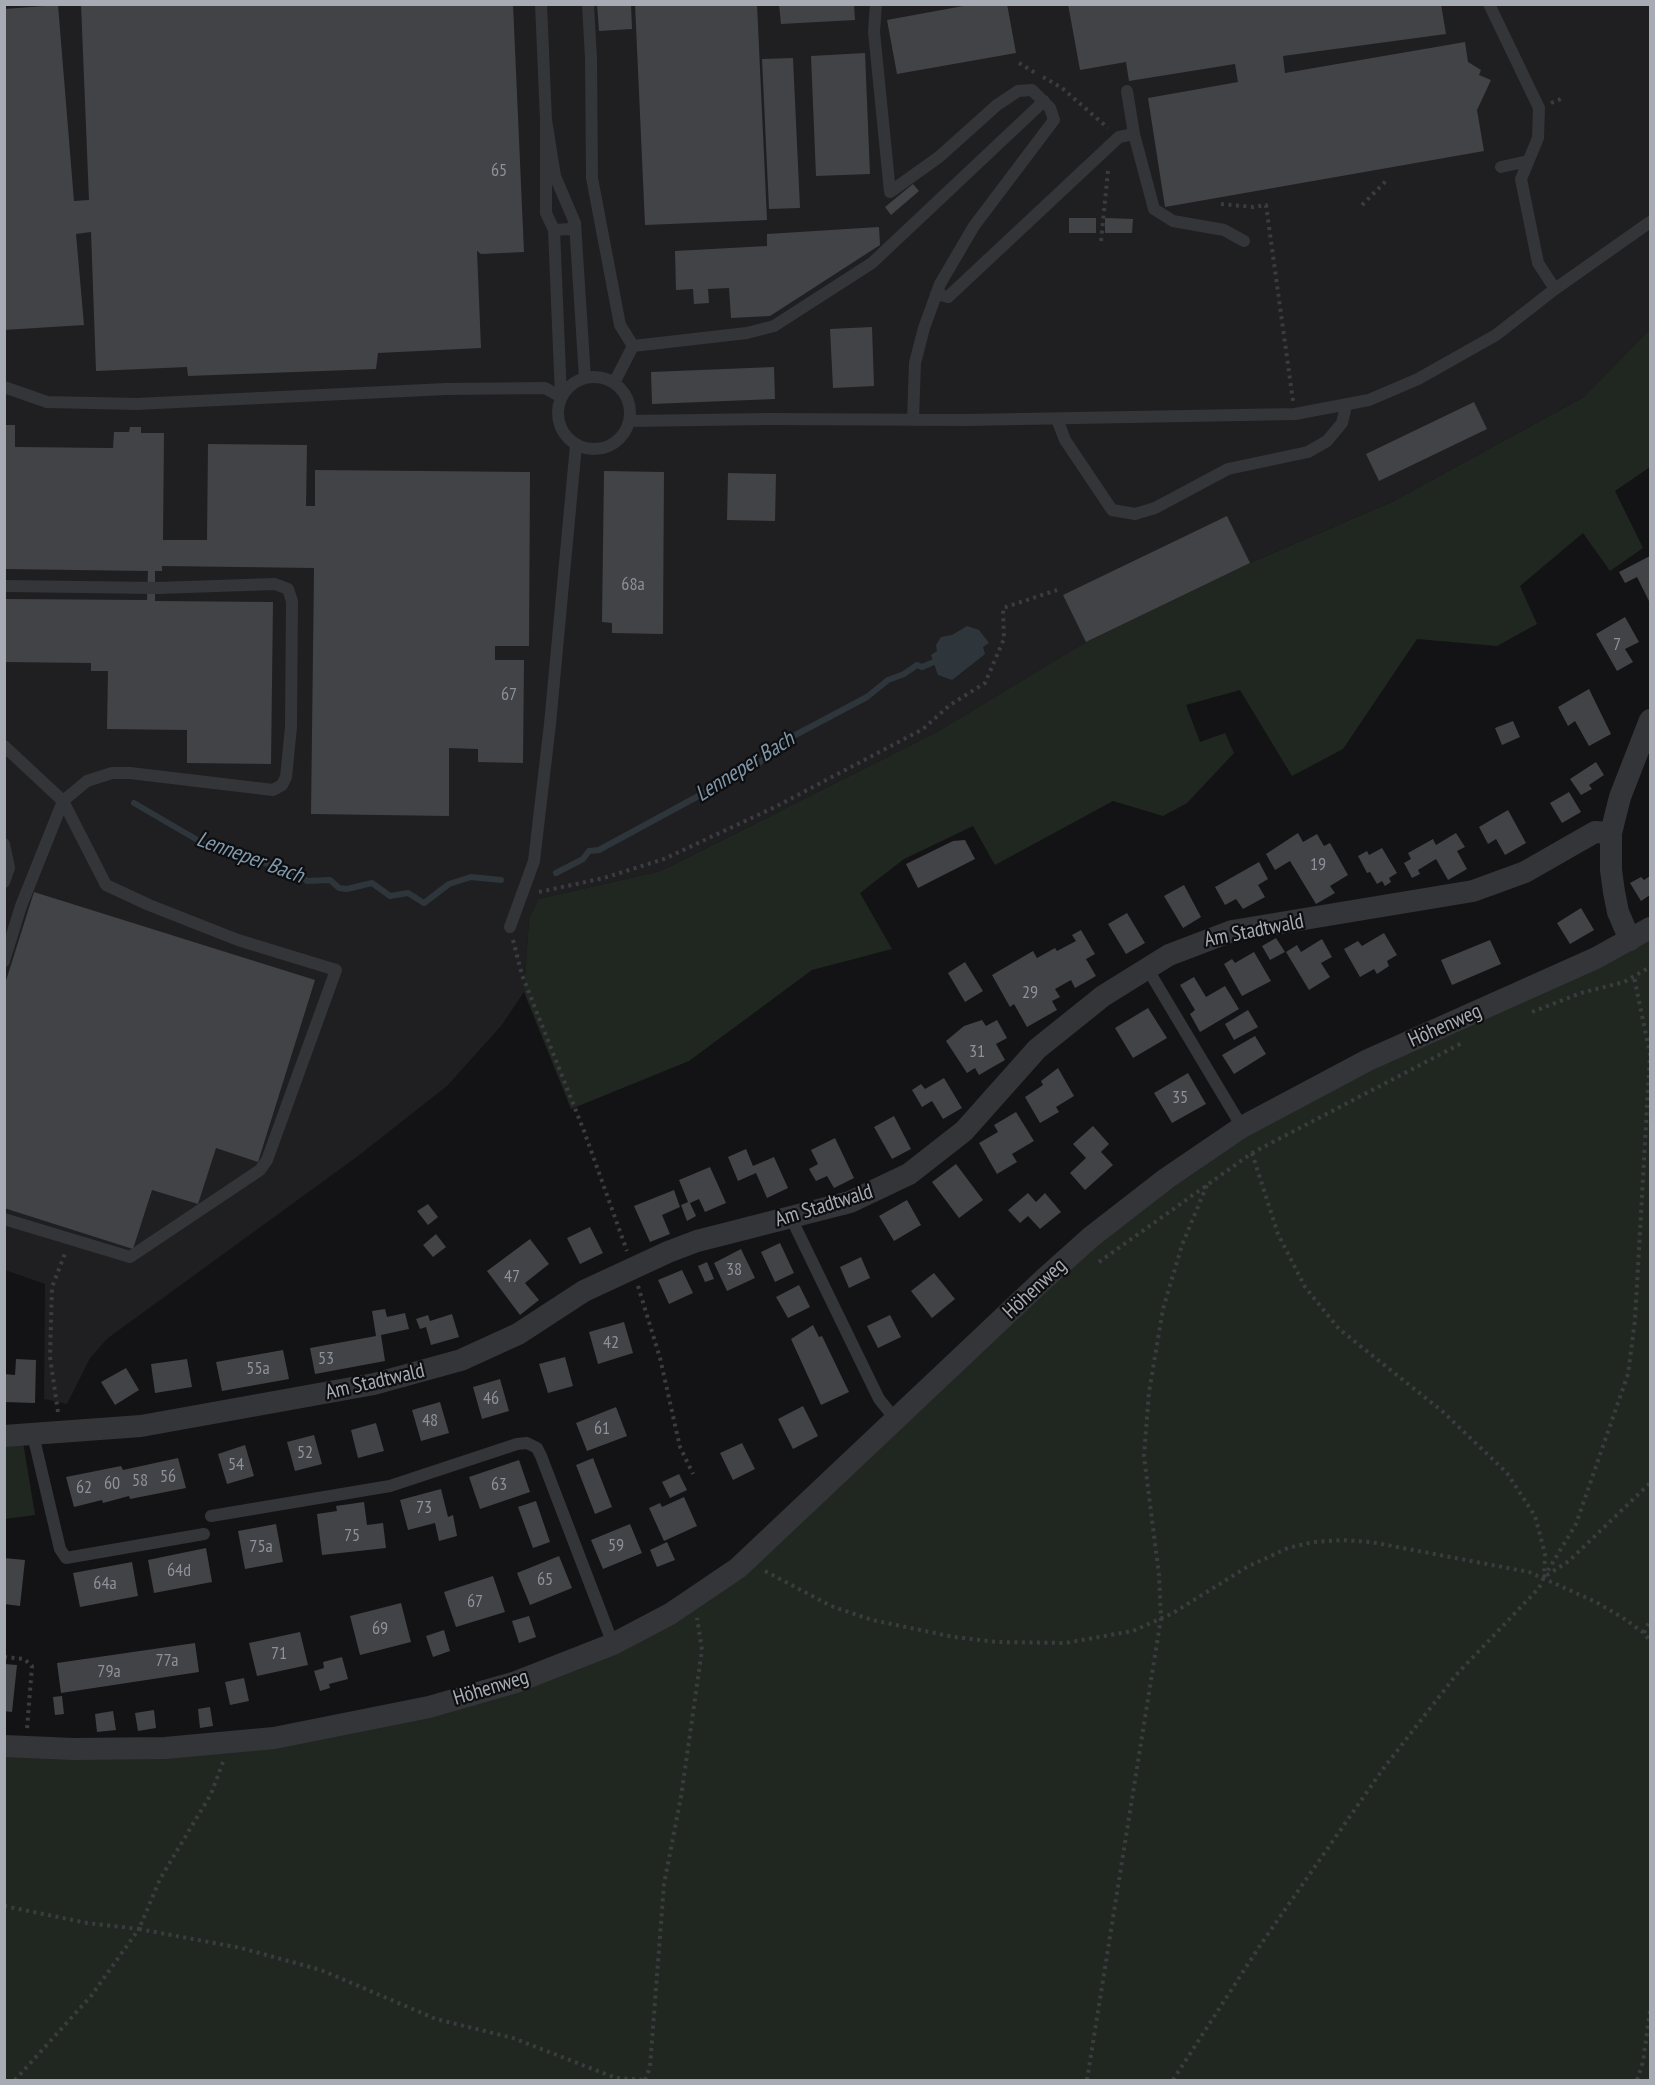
<!DOCTYPE html>
<html>
<head>
<meta charset="utf-8">
<style>
	body { margin:0 }
	#map { position:relative; width:1655px; height:2085px; overflow:hidden; background:#131315; font-family:"PT Sans Narrow",sans-serif }
	canvas { display:block }
	.frame { position:absolute; inset:0; border:6px solid #a6abb4; pointer-events:none }
</style>
</head>
<body>
<div id="map">
<canvas width="1655" height="2085"></canvas>
<div class="frame"></div>
</div>
<script>
const ctx = document.querySelector('canvas').getContext('2d');
ctx.lineJoin = 'round';
function fillPath(path, color) { ctx.fillStyle = color; ctx.fill(path, 'evenodd'); }
const shape = rows => new Path2D(rows.map(r => 'M' + r).join(''));
function strokePath(path, color, width, dash) { ctx.strokeStyle = color; ctx.lineWidth = width; ctx.lineCap = dash ? 'butt' : 'round'; ctx.setLineDash(dash || []); ctx.stroke(path); }
function drawText(font, color, halo, rows, align = 'center') {
  ctx.font = font + ' "PT Sans Narrow",sans-serif'; ctx.lineWidth = 4.5; ctx.setLineDash([]); ctx.textBaseline = 'middle'; ctx.strokeStyle = halo; ctx.fillStyle = color; for (const [text, x, y, turn = 0] of rows) {
    ctx.save(); ctx.translate(x, y); ctx.rotate((+turn || 0) * Math.PI / 180); ctx.textAlign = isNaN(turn) ? turn : align; if (halo) ctx.strokeText(text, 0, 0); ctx.fillText(text, 0, 0); ctx.restore();
  }
}
const built = shape([
	[5,5,1650,5,1650,329,1584,397,1394,501,1250,563,1086,642,937,732,661,871,538,899,529,919,524,992,501,1026,447,1086,358,1156,108,1338,90,1358,67,1404,44,1399,45,1284,5,1270]
]);
const green = shape([
	[1650,329,1650,467,1615,491,1643,548,1610,571,1583,533,1520,586,1537,624,1497,646,1417,639,1343,749,1292,776,1240,690,1186,705,1200,742,1225,733,1234,753,1187,803,1163,816,1113,801,995,865,973,826,904,859,860,893,892,949,812,970,689,1061,571,1109,524,992,529,919,538,899,661,871,937,732,1086,642,1250,563,1394,501,1584,397],
	[1650,928,1650,2080,5,2080,4,1746,129,1748,429,1707,690,1601,1043,1280,1242,1127],
	[23,1442,35,1515,5,1519,5,1445]
]);
const water = shape([
	[967,626,979,630,989,643,983,647,985,654,952,680,938,675,931,655,937,651,936,645,941,637,952,635]
]);
const stream = shape([
	[134,803,206,845,297,873,307,881,330,880,339,888,347,889,372,883,390,896,408,893,424,903,449,884,471,877,501,880],
	[556,873,583,859,589,851,599,850,726,781,733,773,759,763,784,741,867,697,888,680,904,674,917,665,922,667,934,662]
]);
const building = shape([
	[81,4,513,4,524,252,481,254,477,251,481,348,378,353,376,369,188,376,187,367,96,371,91,232,76,234,84,325,4,330,4,9,58,5,74,201,89,200],
	[597,4,631,4,632,29,599,31],
	[635,4,757,4,767,220,645,225],
	[779,4,854,4,855,20,781,24],
	[974,4,1007,4,1016,53,897,74,887,20],
	[1068,4,1441,4,1446,34,1283,56,1285,73,1465,42,1468,62,1481,70,1479,75,1491,80,1477,110,1484,151,1165,207,1148,98,1238,82,1235,64,1129,81,1126,62,1080,70],
	[865,53,870,174,816,176,811,56],
	[793,58,800,208,769,209,762,59],
	[913,184,919,191,891,215,885,207],
	[1069,218,1096,218,1096,233,1069,233],
	[1105,218,1133,219,1132,233,1105,233],
	[879,227,880,245,770,316,731,318,729,288,708,289,709,303,694,304,693,289,676,290,675,251,767,246,767,234],
	[872,327,874,386,833,388,830,329],
	[774,367,775,399,652,404,651,372],
	[1474,402,1487,429,1379,481,1366,454],
	[4,425,15,425,15,447,113,448,114,432,129,432,130,427,141,427,141,433,164,433,163,540,207,540,208,444,307,445,306,506,315,506,315,470,530,472,529,646,495,646,495,660,524,660,523,763,478,762,478,749,449,748,449,816,311,814,314,568,162,566,162,571,155,571,155,601,273,602,271,764,187,763,187,730,107,729,108,671,91,671,91,663,4,662,4,599,147,600,148,571,4,569],
	[604,471,664,472,663,634,612,633,612,623,602,622],
	[728,473,776,474,775,521,727,520],
	[1227,516,1250,563,1086,642,1063,595],
	[1650,556,1650,600,1649,601,1637,577,1625,583,1619,572],
	[1625,617,1639,642,1625,649,1633,662,1617,671,1596,634],
	[1589,689,1611,734,1589,746,1575,721,1568,726,1558,707],
	[1513,721,1520,737,1502,745,1495,728],
	[1596,762,1604,775,1589,785,1592,789,1581,795,1570,779],
	[1569,792,1581,812,1562,823,1550,803],
	[1508,810,1526,843,1505,855,1496,839,1488,844,1479,827],
	[1298,833,1303,842,1317,834,1324,846,1330,843,1348,875,1330,886,1335,893,1316,904,1290,861,1275,870,1266,854],
	[1456,833,1465,847,1457,851,1467,869,1448,880,1436,859,1418,870,1420,874,1412,878,1404,863,1411,859,1408,853,1433,839,1436,845],
	[965,840,975,859,918,888,906,864,953,841],
	[1382,848,1397,873,1389,878,1391,882,1385,886,1382,881,1377,884,1370,872,1367,873,1358,856,1367,851,1369,855],
	[1259,862,1268,879,1258,885,1265,897,1243,909,1236,899,1225,905,1215,887],
	[1650,876,1650,895,1641,901,1630,883,1641,877,1644,880],
	[1184,885,1201,917,1183,928,1164,896],
	[34,892,315,980,258,1162,216,1148,198,1204,152,1190,133,1249,4,1208,4,987],
	[1581,908,1594,930,1570,944,1557,923],
	[1127,913,1145,943,1126,954,1108,924],
	[1081,930,1095,954,1086,959,1096,976,1075,988,1071,980,1055,989,1060,997,1052,1001,1057,1010,1027,1027,1014,1004,1010,1007,992,975,1033,951,1037,958,1055,948,1057,951,1076,941,1072,935],
	[1384,933,1397,955,1387,961,1389,966,1377,974,1374,969,1360,977,1344,949,1358,941,1362,946],
	[1276,938,1285,952,1270,960,1262,946],
	[1322,939,1332,957,1321,963,1330,977,1309,990,1286,952,1297,945,1301,952],
	[1490,940,1501,964,1452,985,1441,960],
	[1254,952,1271,981,1242,996,1224,964,1232,959,1235,963],
	[965,962,983,991,965,1002,948,973],
	[1194,977,1206,997,1225,986,1239,1009,1200,1032,1190,1014,1195,1010,1180,985],
	[1148,1008,1167,1038,1133,1058,1115,1028],
	[1248,1010,1258,1027,1234,1040,1225,1024],
	[982,1020,986,1026,997,1020,1007,1038,996,1044,1005,1060,979,1075,975,1068,967,1073,946,1041,964,1026],
	[1255,1036,1266,1054,1234,1074,1222,1055],
	[1058,1068,1074,1096,1056,1107,1059,1112,1040,1123,1025,1097,1043,1085,1041,1081],
	[1188,1073,1206,1104,1172,1123,1154,1093],
	[944,1078,962,1108,943,1119,932,1101,922,1107,912,1090,921,1084,925,1089],
	[1016,1112,1034,1141,1012,1154,1017,1162,997,1174,979,1143,998,1132,994,1125],
	[894,1116,911,1149,892,1159,874,1127],
	[1093,1126,1109,1144,1101,1152,1113,1165,1085,1190,1070,1173,1086,1158,1073,1144],
	[835,1138,854,1178,834,1188,827,1176,816,1181,809,1169,818,1164,811,1150],
	[746,1149,753,1166,774,1157,788,1188,767,1198,756,1173,738,1181,728,1157],
	[956,1164,983,1200,959,1218,932,1182],
	[710,1167,726,1203,705,1212,699,1199,690,1203,696,1216,687,1221,681,1205,688,1202,679,1180],
	[674,1190,680,1207,662,1215,670,1234,650,1242,634,1206],
	[1028,1193,1036,1202,1045,1193,1061,1212,1040,1229,1028,1216,1020,1223,1008,1210],
	[907,1200,921,1225,894,1241,879,1216],
	[428,1204,438,1217,428,1225,417,1211],
	[590,1227,603,1253,580,1264,567,1238],
	[436,1234,446,1247,433,1257,423,1245],
	[530,1239,549,1264,525,1283,539,1300,520,1315,487,1271],
	[780,1243,794,1273,775,1282,761,1252],
	[741,1249,755,1278,727,1291,714,1263],
	[861,1257,870,1278,849,1288,840,1267],
	[707,1262,714,1279,705,1282,698,1266],
	[682,1270,693,1293,669,1304,658,1280],
	[934,1273,955,1299,932,1318,911,1291],
	[799,1285,810,1307,788,1318,776,1297],
	[385,1309,387,1317,405,1313,409,1329,381,1335,385,1361,315,1374,310,1348,376,1336,372,1311],
	[452,1314,459,1337,431,1345,426,1327,420,1329,416,1319,428,1315,430,1321],
	[890,1315,901,1337,878,1348,867,1326],
	[624,1322,633,1353,598,1364,589,1332],
	[813,1325,819,1337,822,1336,849,1392,821,1405,791,1339],
	[283,1350,289,1379,222,1391,216,1362],
	[565,1357,573,1386,548,1393,539,1364],
	[16,1359,36,1360,35,1403,4,1402,4,1374,15,1375],
	[187,1359,192,1387,155,1393,151,1364],
	[126,1368,139,1390,115,1405,101,1382],
	[500,1379,509,1411,482,1419,473,1387],
	[440,1402,449,1433,421,1441,412,1410],
	[803,1406,818,1436,793,1449,778,1419],
	[616,1407,627,1436,587,1451,576,1423],
	[376,1423,384,1451,358,1458,351,1430],
	[314,1435,322,1464,295,1471,287,1442],
	[742,1443,755,1469,733,1480,720,1453],
	[245,1445,254,1476,227,1484,218,1454],
	[178,1458,186,1488,130,1499,129,1496,103,1503,102,1500,74,1507,66,1477,121,1466,123,1470],
	[593,1458,612,1507,595,1514,576,1465],
	[519,1460,530,1492,480,1509,469,1477],
	[679,1474,687,1490,670,1498,662,1482],
	[441,1489,448,1517,453,1515,457,1536,439,1541,435,1523,408,1530,400,1500],
	[684,1497,697,1526,664,1541,649,1508,660,1503,662,1507],
	[536,1501,550,1542,533,1548,518,1507],
	[364,1502,367,1525,383,1523,386,1548,322,1555,317,1514,337,1511,336,1506],
	[276,1524,283,1562,245,1569,238,1531],
	[630,1524,642,1553,603,1569,591,1540],
	[667,1542,675,1560,657,1567,650,1550],
	[206,1548,212,1582,154,1593,148,1560],
	[559,1556,572,1588,530,1605,517,1573],
	[4,1558,25,1560,20,1606,4,1604],
	[132,1562,138,1596,80,1607,73,1573],
	[493,1576,505,1612,456,1627,444,1592],
	[401,1603,411,1642,360,1655,350,1616],
	[529,1616,536,1637,519,1643,512,1621],
	[444,1630,450,1651,433,1657,426,1636],
	[300,1632,308,1665,257,1676,249,1643],
	[195,1643,199,1672,61,1693,57,1663],
	[342,1657,348,1679,329,1684,330,1688,320,1691,314,1671,324,1668,323,1662],
	[4,1664,17,1665,12,1712,4,1711],
	[244,1678,249,1701,230,1705,225,1682],
	[62,1696,64,1714,55,1715,53,1697],
	[210,1707,213,1726,200,1728,198,1709],
	[154,1710,156,1728,138,1731,135,1713],
	[113,1711,116,1730,97,1732,95,1714]
]);
const path = shape([
	[1019,63,1037,74],
	[1043,77,1062,88,1108,128],
	[1551,103,1561,99],
	[1221,204,1253,207,1266,205,1293,401],
	[1362,205,1388,179],
	[1101,241,1108,171],
	[539,892,604,878,664,859,775,807,923,729,950,705,985,683,1004,639,1003,608,1057,590],
	[513,940,522,975,584,1131,627,1251],
	[1532,1012,1581,993,1624,982,1650,967],
	[1252,1153,1278,1234,1305,1287,1339,1329,1442,1411,1507,1473,1535,1516,1545,1554,1544,1577],
	[1099,1262,1252,1153,1462,1043],
	[638,1286,660,1358,680,1447,693,1474],
	[58,1412,50,1357,52,1287,66,1251],
	[765,1571,831,1606,872,1620,954,1637,997,1642,1065,1643,1133,1631,1173,1613,1247,1567,1288,1548,1313,1542,1342,1540,1371,1542,1529,1572,1596,1602,1623,1618,1644,1633,1650,1641],
	[1544,1577,1576,1524,1628,1374,1635,1320,1650,1054,1634,977],
	[1644,1633,1650,1620],
	[4,1657,24,1659,32,1666,27,1729],
	[223,1762,211,1794,160,1879,139,1929,241,1948,321,1970,436,2019,513,2038,616,2078,646,2080],
	[4,1906,87,1923,139,1929,91,1996,15,2080],
	[645,2080,650,2067,664,1884,681,1797,702,1650,697,1618],
	[1087,2080,1161,1618,1159,1575,1144,1456,1149,1392,1163,1309,1182,1245,1207,1185],
	[1173,2080,1261,1944,1383,1769,1456,1675,1539,1588,1544,1577,1569,1561,1650,1483],
	[1637,2080,1643,2062,1650,2011]
]);
const lane = shape([
	[541,4,546,120,546,213,554,230,570,229,575,223,555,176,546,120],
	[588,4,591,59,592,178,620,325,633,346,614,383],
	[876,4,874,32,890,192,939,157,997,105,1018,91,1032,90,1050,108,1054,120,974,226,940,284,924,328,915,363,913,420],
	[1127,91,1134,134,1154,209,1173,221,1224,230,1244,241],
	[1501,167,1528,161],
	[575,223,585,378],
	[554,230,561,397],
	[1555,289,1650,222],
	[936,294,948,297,1119,137,1134,134],
	[633,346,747,333,774,326,872,263,1044,101],
	'558 413a36 36 0 1 1 72 0a36 36 0 1 1-72 0Z',
	[4,387,47,402,136,404,446,389,545,388,561,397],
	[1057,419,1065,440,1112,510,1135,514,1155,508,1228,469,1308,452,1327,441,1342,423,1346,406],
	[629,421,769,419,966,420,1295,414,1369,400,1418,379,1496,335,1555,289,1538,263,1521,179,1538,138,1539,108,1489,4],
	[4,586,158,588,275,584,288,589,292,601,291,727,286,777,282,785,273,790,130,773,112,773,87,781,63,801,21,906,4,961],
	[4,746,63,801,106,885,149,905,238,940,336,970,267,1160,260,1170,130,1257,4,1219],
	[4,844,9,868,4,882],
	[510,927,534,861,550,724,576,445],
	[1147,968,1242,1127],
	[791,1218,879,1399,896,1420],
	[33,1435,60,1549,66,1558,204,1534],
	[211,1516,390,1486,517,1444,527,1443,537,1448,541,1456,613,1644]
]);
const street = shape([
	[1630,940,1618,912,1614,892,1611,870,1611,833,1620,797,1650,720],
	[4,1436,141,1426,374,1384,461,1360,518,1334,584,1291,668,1252,697,1241,850,1202,909,1174,964,1131,1037,1049,1103,996,1169,955,1232,931,1473,891,1525,872,1595,832,1611,833],
	[4,1746,74,1749,165,1748,274,1738,429,1707,516,1682,613,1644,670,1614,738,1568,1043,1280,1091,1237,1167,1178,1242,1127,1368,1060,1596,958,1650,928]
]);
const numberNames = [
	["65",499,171],
	["68a",633,585],
	["7",1617,645],
	["67",509,695],
	["19",1318,865],
	["29",1030,993],
	["31",977,1052],
	["35",1180,1098],
	["38",734,1270],
	["47",512,1277],
	["42",611,1343],
	["53",326,1359],
	["55a",258,1369],
	["46",491,1399],
	["48",430,1421],
	["61",602,1429],
	["52",305,1453],
	["54",236,1465],
	["56",168,1477],
	["58",140,1481],
	["60",112,1484],
	["63",499,1485],
	["62",84,1488],
	["73",424,1508],
	["75",352,1536],
	["59",616,1546],
	["75a",261,1547],
	["64d",179,1571],
	["65",545,1580],
	["64a",105,1584],
	["67",475,1602],
	["69",380,1629],
	["71",279,1654],
	["77a",167,1661],
	["79a",109,1672]
];
const streetNames = [
	["Am Stadtwald",1254,931,-11],
	["Höhenweg",1445,1026,-24],
	["Am Stadtwald",824,1206,-17],
	["Höhenweg",1035,1289,-43],
	["Am Stadtwald",375,1382,-13],
	["Höhenweg",491,1688,-17]
];
const waterNames = [
	["Lenneper Bach",745,767,-32],
	["Lenneper Bach",250,858,20]
];
fillPath(built, '#1f1f21');
fillPath(green, '#202720');
fillPath(water, '#2e363c');
strokePath(stream, '#2e363c', 6);
fillPath(building, '#424347');
strokePath(path, '#3b3c40', 4, [3, 4.5]);
strokePath(lane, '#343539', 12);
strokePath(street, '#343539', 22);
drawText('18px', '#8d9199', null, numberNames);
drawText('21px', '#a6abb4', '#0e0e10', streetNames);
drawText('italic 22px', '#7f99ac', '#0e0e10', waterNames);
</script>
</body>
</html>
